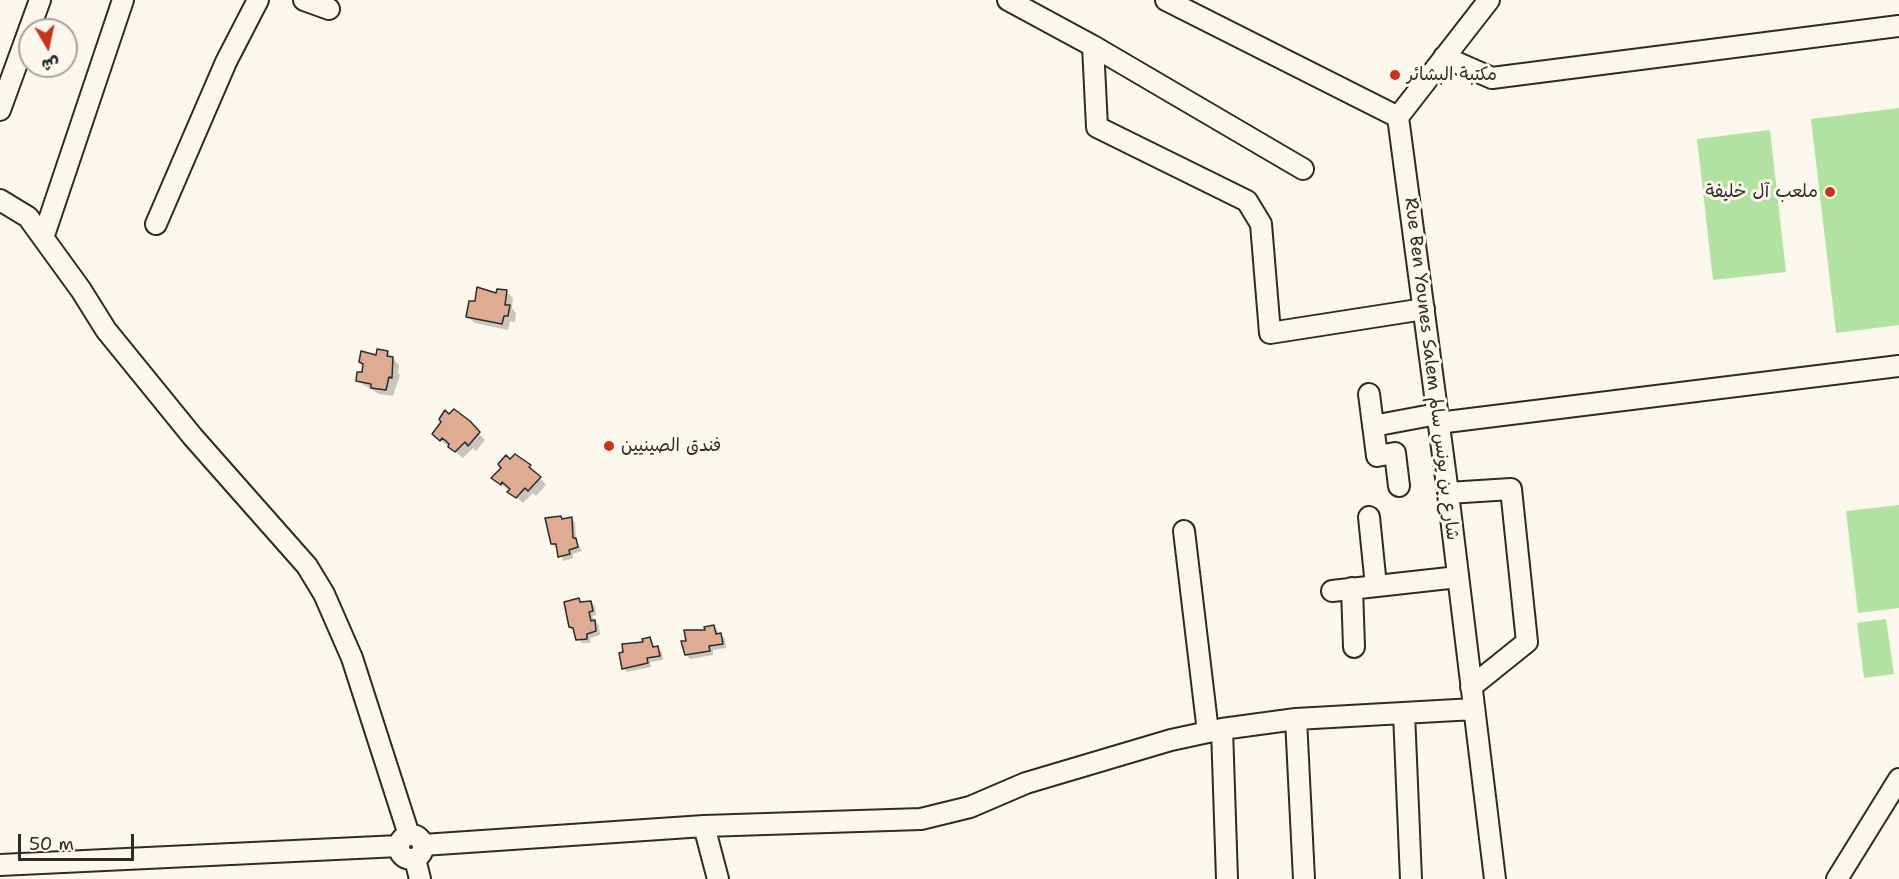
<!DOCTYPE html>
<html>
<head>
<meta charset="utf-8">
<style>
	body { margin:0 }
	#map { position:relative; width:1899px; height:879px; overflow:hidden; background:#fbf7ec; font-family:"Shantell Sans","Playpen Sans Arabic",sans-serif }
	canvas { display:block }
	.north { position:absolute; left:18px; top:18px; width:60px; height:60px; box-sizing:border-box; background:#fbf7ec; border:2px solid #a8a59f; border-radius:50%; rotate:171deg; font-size:16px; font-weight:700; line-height:24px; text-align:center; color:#2b2b2b }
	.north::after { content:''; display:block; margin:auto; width:21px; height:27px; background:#c8321e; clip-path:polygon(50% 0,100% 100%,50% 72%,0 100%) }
	.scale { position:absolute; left:18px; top:834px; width:116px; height:27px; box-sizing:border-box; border:3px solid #2b2b2b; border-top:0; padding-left:8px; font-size:18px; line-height:21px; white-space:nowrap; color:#2b2b2b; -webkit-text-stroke:4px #fbf7ec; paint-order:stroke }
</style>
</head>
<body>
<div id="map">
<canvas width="1899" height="879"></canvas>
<div class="north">ش</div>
<div class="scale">50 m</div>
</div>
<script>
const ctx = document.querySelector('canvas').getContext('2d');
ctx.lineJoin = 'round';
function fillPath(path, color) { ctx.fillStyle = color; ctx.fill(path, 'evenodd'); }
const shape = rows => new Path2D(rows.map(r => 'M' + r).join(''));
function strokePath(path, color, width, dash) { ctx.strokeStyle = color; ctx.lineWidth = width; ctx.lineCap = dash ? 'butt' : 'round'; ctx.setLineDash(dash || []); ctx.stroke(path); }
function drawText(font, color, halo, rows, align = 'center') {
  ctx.font = font + ' "Shantell Sans","Playpen Sans Arabic",sans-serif'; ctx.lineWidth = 6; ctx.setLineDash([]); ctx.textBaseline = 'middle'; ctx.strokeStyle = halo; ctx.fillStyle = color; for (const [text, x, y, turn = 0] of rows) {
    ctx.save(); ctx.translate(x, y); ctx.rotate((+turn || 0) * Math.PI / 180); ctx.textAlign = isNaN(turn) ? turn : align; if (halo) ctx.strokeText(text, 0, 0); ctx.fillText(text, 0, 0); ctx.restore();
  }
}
const green = shape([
	[1899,108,1899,325,1836,333,1811,119],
	[1770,130,1786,272,1713,280,1697,139],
	[1899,505,1899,608,1858,613,1846,511],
	[1886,619,1894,674,1864,678,1857,623]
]);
const shadow = shape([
	[507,292,513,298,512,308,516,313,515,322,510,321,508,330,475,323,468,317],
	[387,352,399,365,398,373,400,375,393,396,379,394,357,381,365,366,361,362],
	[449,416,462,416,485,440,476,451,473,448,463,458,440,440],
	[515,456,530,466,546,485,536,496,533,493,523,503,494,478],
	[571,518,575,522,576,540,582,551,573,554,573,558,564,561,553,544,547,520],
	[578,600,582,603,590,602,595,606,596,615,592,616,599,626,600,635,590,638,591,643,582,643,570,626],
	[714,627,725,639,726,648,713,650,713,655,690,659,686,654,706,631],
	[650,639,655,648,662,652,663,660,650,662,651,667,627,672,623,668]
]);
const building = shape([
	[477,287,496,293,497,289,507,290,505,305,510,305,508,316,504,316,502,324,466,317,469,301,475,301,477,287],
	[377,349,388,351,387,356,393,357,392,378,389,377,386,390,371,388,371,384,356,381,357,372,362,372,363,364,359,362,361,351,376,355,377,349],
	[454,409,470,421,480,432,468,446,465,442,455,452,448,447,449,444,446,441,442,438,440,441,432,434,441,422,439,419,445,410,449,414,454,409],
	[515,454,531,465,529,467,541,477,528,491,525,488,516,498,507,492,510,489,502,482,501,485,491,478,501,468,498,464,506,455,510,459,515,454],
	[561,516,562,519,572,517,573,538,576,538,578,547,569,550,570,554,558,557,556,544,551,544,545,518,561,516],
	[579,598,580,602,591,601,593,611,589,612,591,621,595,620,596,631,587,634,587,639,576,640,573,628,569,627,564,602,579,598],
	[714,625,716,634,721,633,723,644,709,646,710,651,685,655,681,641,686,641,684,630,705,630,704,627,714,625],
	[650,637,653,647,658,646,660,656,647,658,648,663,622,669,619,653,623,652,622,644,643,642,642,639,650,637]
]);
const minor = shape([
	[304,0,329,9],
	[1008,0,1093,46,1303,169],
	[1166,0,1398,117],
	[1093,46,1097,127,1247,201,1261,224,1270,333,1424,309],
	[1444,57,1492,78,1899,26],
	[0,110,40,0],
	[1398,117,1448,493,1495,879],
	[1398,117,1489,0],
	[0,200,28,217,81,290,106,330,193,437,307,566,324,594,352,658,409,835],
	[156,224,226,62,258,0],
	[43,238,123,0],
	[1369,394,1377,456,1395,453,1399,486],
	[1438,423,1899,366],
	[1373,426,1437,414],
	[1448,493,1511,489,1527,642,1471,687],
	[1369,517,1376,586],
	[1184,531,1208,732],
	[1352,588,1354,647],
	[1332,591,1458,577],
	[1404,713,1411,879],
	[1296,719,1304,879],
	[1222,729,1227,879],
	[704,826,718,879],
	'399 847a12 12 0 1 1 24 0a12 12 0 1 1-24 0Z',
	[423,845,704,826,921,819,970,807,1026,783,1171,740,1222,729,1296,719,1474,709],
	[415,859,420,879],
	[0,865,399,846],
	[1837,879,1899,779]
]);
const markers = [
	[1395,75,6,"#c8321e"],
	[1830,192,6,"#c8321e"],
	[609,446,6,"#c8321e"]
];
const poiNames = [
	["مكتبة البشائر",1407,75],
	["ملعب آل خليفة",1818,192,"right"],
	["فندق الصينيين",621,446]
];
const streetNames = [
	["Rue Ben Younes Salem شارع بن يونس سالم",1431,369,83]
];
fillPath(green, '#b2e2a1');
fillPath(shadow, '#0003');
fillPath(building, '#dfab93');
strokePath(building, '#2b2b2b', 1.5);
strokePath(minor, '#2b2b2b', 24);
strokePath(minor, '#fbf7ec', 20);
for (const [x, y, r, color] of markers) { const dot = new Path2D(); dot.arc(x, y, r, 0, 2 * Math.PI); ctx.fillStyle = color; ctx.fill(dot); strokePath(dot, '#fbf7ec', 2); }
drawText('18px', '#2b2b2b', '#fbf7ec', poiNames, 'left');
drawText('18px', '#2b2b2b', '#fbf7ec', streetNames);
</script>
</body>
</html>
